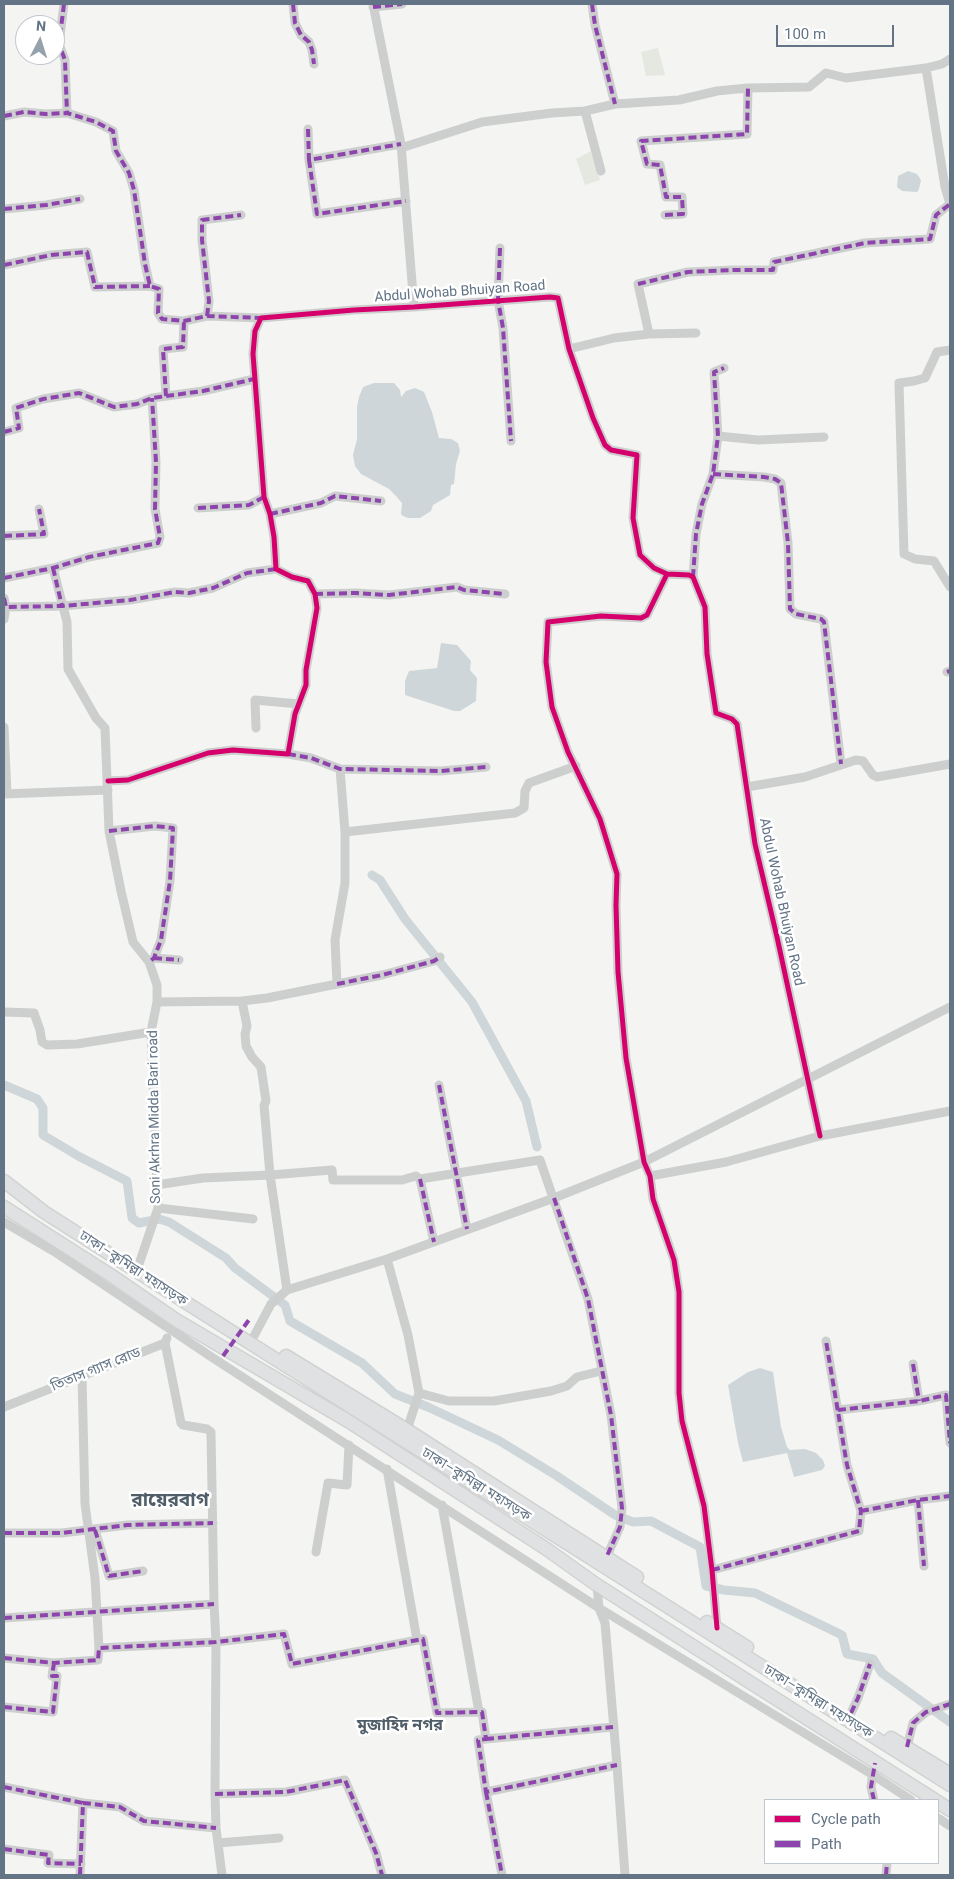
<!DOCTYPE html>
<html>
<head>
<meta charset="utf-8">
<style>
	body { margin:0 }
	#map { position:relative; width:954px; height:1879px; overflow:hidden; background:#f4f5f2; font-family:Roboto,sans-serif }
	canvas { display:block }
	.frame { position:absolute; inset:0; border:5px solid #627485; pointer-events:none }
	.legend { position:absolute; left:764px; top:1799px; width:175px; height:65px; box-sizing:border-box; background:#fff; border:1px solid #c0c7ce; margin:0; padding:6px 9px; list-style:none; font-size:15px; color:#627485 }
	.legend li { display:flex; align-items:center; gap:10px; height:25px }
	.legend b { width:25px; border:1px solid #c0c7ce }
	.north { position:absolute; left:15px; top:15px; width:50px; height:50px; box-sizing:border-box; background:#fff; border:1px solid #c0c7ce; border-radius:50%; rotate:5deg; font-size:14px; font-weight:700; line-height:20px; text-align:center; color:#627485 }
	.north::after { content:''; display:block; margin:auto; width:18px; height:22px; background:#95a1ab; clip-path:polygon(50% 0,100% 100%,50% 72%,0 100%) }
	.scale { position:absolute; left:776px; top:25px; width:118px; height:22px; box-sizing:border-box; border:2px solid #627485; border-top:0; padding-left:6px; font-size:15px; line-height:18px; white-space:nowrap; color:#627485; -webkit-text-stroke:4px #fff; paint-order:stroke }
</style>
</head>
<body>
<div id="map">
<canvas width="954" height="1879"></canvas>
<div class="frame"></div>
<ul class="legend">
<li><b style="height:6px;background:#d6006c"></b>Cycle path</li>
<li><b style="height:6px;background:#8e44ad"></b>Path</li>
</ul>
<div class="north">N</div>
<div class="scale">100 m</div>
</div>
<script>
const ctx = document.querySelector('canvas').getContext('2d');
ctx.lineJoin = 'round';
function fillPath(path, color) { ctx.fillStyle = color; ctx.fill(path, 'evenodd'); }
const shape = rows => new Path2D(rows.map(r => 'M' + r).join(''));
function strokePath(path, color, width, dash) { ctx.strokeStyle = color; ctx.lineWidth = width; ctx.lineCap = dash ? 'butt' : 'round'; ctx.setLineDash(dash || []); ctx.stroke(path); }
function drawText(font, color, halo, rows, align = 'center') {
  ctx.font = font + ' Roboto,"Noto Sans Bengali",sans-serif'; ctx.lineWidth = 5; ctx.setLineDash([]); ctx.textBaseline = 'middle'; ctx.strokeStyle = halo; ctx.fillStyle = color; for (const [text, x, y, turn = 0] of rows) {
    ctx.save(); ctx.translate(x, y); ctx.rotate((+turn || 0) * Math.PI / 180); ctx.textAlign = isNaN(turn) ? turn : align; if (halo) ctx.strokeText(text, 0, 0); ctx.fillText(text, 0, 0); ctx.restore();
  }
}
const green = shape([
	[658,48,665,75,646,76,641,52],
	[591,151,600,180,585,185,576,159]
]);
const water = shape([
	[908,171,917,174,921,180,919,189,917,192,902,191,897,187,898,176],
	[374,383,394,383,400,390,401,397,406,391,415,388,424,392,432,412,439,438,451,439,458,443,460,451,456,464,454,484,451,485,450,495,433,505,431,511,420,518,408,518,403,516,401,514,402,503,396,496,389,489,361,474,355,466,353,455,357,439,357,407,359,397,363,387],
	[441,643,457,645,471,661,470,670,477,678,476,701,460,711,454,711,405,695,405,681,409,671,437,668],
	[760,1368,773,1372,781,1427,787,1447,790,1450,805,1449,816,1453,823,1460,825,1466,822,1470,794,1477,787,1453,743,1462,738,1443,728,1385,748,1372]
]);
const canal = shape([
	[372,875,380,880,405,919,472,1002,526,1101,537,1147],
	[4,1085,37,1099,43,1108,43,1135,80,1157,127,1181,132,1218,139,1223,159,1219,169,1222,226,1258,235,1268,285,1305,290,1321,362,1363,395,1394,428,1407,498,1440,557,1476,615,1515,633,1522,651,1521,700,1547,706,1586,724,1590,755,1593,842,1635,847,1654,873,1659,882,1673,950,1722]
]);
const minor = shape([
	[64,4,59,44,65,60,67,113],
	[293,4,295,23,301,35,309,42,312,50,314,64],
	[373,4,401,144,414,307],
	[592,4,595,25,615,104],
	[373,7,402,4],
	[950,59,942,64,926,68,945,187,950,204],
	[585,111,601,171],
	[4,116,24,112,46,114,67,113,96,122,113,131,116,151,129,173,134,190,145,264,150,286,159,289,158,313,162,319,184,321,207,316,261,318],
	[308,129,309,160,401,144],
	[401,148,482,122,552,113,585,111,615,104,679,100,717,91,748,88,809,87,826,73,846,78,926,68],
	[309,160,317,214,406,201],
	[4,209,46,205,80,199],
	[665,215,683,214,682,197,666,197,660,165,647,164,641,141,747,134,748,88],
	[500,248,498,300,503,328,511,441],
	[4,265,51,255,87,252,95,287,150,286],
	[207,316,209,301,202,240,202,220,241,215],
	[649,334,638,284,688,272,733,270,773,270,774,262,865,243,930,239,936,215,950,204],
	[569,349,614,338,649,334,696,333],
	[950,350,937,352,925,378,914,381,899,383,904,554,915,559,934,561,950,587],
	[166,396,163,349,183,347,184,321],
	[4,432,19,428,16,408,43,399,79,393,114,407,137,404,152,398,203,391,254,379],
	[718,436,758,440,824,437],
	[713,474,764,477,775,479,781,483,788,543,790,609,796,614,821,619,824,622,841,764],
	[198,508,249,505,264,497],
	[270,514,321,503,335,496,381,501],
	[4,536,44,534,39,509],
	[53,568,67,622,68,669,96,718,105,728,109,831,121,891,133,942,149,962,157,985,157,1002,151,1032,158,1208,137,1270],
	[667,574,647,615,641,618,601,616,548,622,546,662,552,707,568,752,600,819,617,874,616,905,618,972,626,1058,644,1162,650,1176,653,1199,674,1260,679,1292,679,1393,682,1421,704,1506,712,1570,717,1628],
	[693,577,696,534,702,504,713,474,718,436,714,372,724,368],
	[4,578,53,568,89,557,158,543,160,537,155,509,156,462,152,398],
	[315,594,356,593,389,595,457,587,464,590,505,594],
	[4,598,6,607,4,619],
	[6,607,62,606,130,600,175,592,189,593,213,588,247,573,276,569],
	[947,672,950,671],
	[4,727,7,794],
	[256,728,255,700,299,704],
	[288,754,311,758,340,769,441,771,486,767],
	[108,781,128,780,208,753,233,750,288,754,295,714,306,685,306,670,317,608,315,594,308,581,292,577,276,569,274,537,270,514,264,497,253,354,255,331,261,318,354,310,414,307,550,297,558,298,569,349,593,418,605,445,611,450,637,455,633,518,640,555,654,568,667,574,689,575,693,577,705,607,707,654,716,713,732,719,737,724,755,844,777,937,820,1136],
	[747,787,805,777,856,760,863,761,873,775,877,777,950,764],
	[4,794,108,790],
	[109,831,155,826,173,828,170,881,161,940,154,958,149,962],
	[345,832,515,813,524,808,525,791,529,783,576,766],
	[154,958,179,960],
	[337,984,335,940,345,883,345,832,340,769],
	[157,1002,242,1001,267,998,382,975,434,961,440,957],
	[4,1012,34,1013,40,1030,42,1042,47,1045,77,1044,151,1032],
	[439,1085,467,1229],
	[650,1176,726,1162,820,1136,950,1111],
	[420,1179,434,1242],
	[156,1185,203,1178,270,1175,264,1105,266,1101,261,1067,252,1057,246,1046,245,1034,247,1026,242,1001],
	[158,1208,253,1219],
	[4,1222,55,1252,213,1358,599,1608,873,1775,911,1800],
	[387,1259,408,1335,419,1393,407,1430],
	[287,1290,270,1175,332,1170,333,1180,402,1180,416,1176,420,1179,540,1160,588,1299,611,1415,622,1508,620,1527,607,1556],
	[254,1336,271,1304,287,1290,387,1259,554,1198,644,1162,950,1007],
	[165,1343,181,1423,183,1425,207,1429,211,1432,214,1604,216,1642,215,1794,216,1828,222,1875],
	[913,1364,919,1401],
	[82,1376,85,1504,95,1578,99,1648],
	[419,1393,449,1401,494,1401,551,1391,567,1386,577,1377,601,1371],
	[4,1407,165,1343,167,1338],
	[838,1410,919,1401,946,1395,950,1443],
	[387,1469,417,1640],
	[918,1500,924,1566],
	[442,1505,479,1712],
	[861,1511,918,1500,950,1496],
	[95,1530,109,1576,143,1571],
	[4,1533,62,1533,127,1525,213,1523],
	[316,1552,328,1483,347,1485,349,1445],
	[712,1570,859,1531,861,1511,847,1465,826,1341],
	[597,1585,599,1608,605,1623,617,1765,625,1875],
	[4,1618,214,1604],
	[4,1658,54,1663,98,1660,99,1648,216,1642,284,1634,292,1664,423,1639,437,1713,482,1712,486,1739,478,1740,486,1792,617,1765],
	[4,1707,53,1712,57,1676,52,1676,54,1663],
	[851,1713,858,1698,870,1664],
	[486,1739,613,1727],
	[907,1747,913,1723,926,1712,950,1704],
	[873,1771,871,1787,874,1800],
	[4,1787,83,1803],
	[486,1792,502,1875],
	[215,1794,286,1792,345,1780,376,1853,382,1875],
	[938,1818,950,1826],
	[218,1843,279,1838],
	[4,1849,49,1855,48,1863,81,1864],
	[80,1875,83,1803,120,1807,144,1821,216,1828],
	[886,1875,887,1863]
]);
const highway = shape([
	[4,1181,44,1212,166,1290,950,1785],
	[4,1207,112,1276,176,1320,348,1421,545,1548,597,1585,935,1800],
	[286,1356,407,1430,637,1577],
	[707,1622,747,1647],
	[891,1738,950,1774],
	[938,1802,950,1810]
]);
const quiet = shape([
	[64,4,59,44,65,60,67,113],
	[293,4,295,23,301,35,309,42,312,50,314,64],
	[592,4,595,25,615,104],
	[373,7,402,4],
	[4,116,24,112,46,114,67,113,96,122,113,131,116,151,129,173,134,190,145,264,150,286,159,289,158,313,162,319,184,321,207,316,261,318],
	[308,129,309,160,401,144],
	[309,160,317,214,406,201],
	[4,209,46,205,80,199],
	[665,215,683,214,682,197,666,197,660,165,647,164,641,141,747,134,748,88],
	[500,248,498,300,503,328,511,441],
	[4,265,51,255,87,252,95,287,150,286],
	[638,284,688,272,733,270,773,270,774,262,865,243,930,239,936,215,950,204],
	[207,316,209,301,202,240,202,220,241,215],
	[166,396,163,349,183,347,184,321],
	[4,432,19,428,16,408,43,399,79,393,114,407,137,404,152,398,203,391,254,379],
	[713,474,764,477,775,479,781,483,788,543,790,609,796,614,821,619,824,622,841,764],
	[198,508,249,505,264,497],
	[270,514,321,503,335,496,381,501],
	[4,536,44,534,39,509],
	[53,568,62,606],
	[693,577,696,534,702,504,713,474,718,436,714,372,724,368],
	[4,578,53,568,89,557,158,543,160,537,155,509,156,462,152,398],
	[315,594,356,593,389,595,457,587,464,590,505,594],
	[4,598,6,607,62,606,130,600,175,592,189,593,213,588,247,573,276,569],
	[947,672,950,671],
	[288,754,311,758,340,769,441,771,486,767],
	[109,831,155,826,173,828,170,881,161,940,154,958,149,962],
	[154,958,179,960],
	[337,984,382,975,434,961,440,957],
	[439,1085,467,1229],
	[420,1179,434,1242],
	[554,1198,588,1299,611,1415,622,1508,620,1527,607,1556],
	[223,1356,251,1317],
	[913,1364,919,1401],
	[838,1410,919,1401,946,1395,950,1443],
	[918,1500,924,1566],
	[861,1511,918,1500,950,1496],
	[95,1530,109,1576,143,1571],
	[4,1533,62,1533,127,1525,213,1523],
	[712,1570,859,1531,861,1511,847,1465,826,1341],
	[4,1618,214,1604],
	[4,1658,54,1663,98,1660,99,1648,216,1642,284,1634,292,1664,423,1639,437,1713,482,1712,486,1739,478,1740,486,1792,617,1765],
	[4,1707,53,1712,57,1676,52,1676,54,1663],
	[851,1713,858,1698,870,1664],
	[486,1739,613,1727],
	[907,1747,913,1723,926,1712,950,1704],
	[4,1787,83,1803],
	[486,1792,502,1875],
	[215,1794,286,1792,345,1780,376,1853,382,1875],
	[874,1800,871,1787,875,1763],
	[4,1849,49,1855,48,1863,81,1864],
	[80,1875,83,1803,120,1807,144,1821,216,1828],
	[886,1875,887,1863]
]);
const cycleway = shape([
	[667,574,647,615,641,618,601,616,548,622,546,662,552,707,568,752,600,819,617,874,616,905,618,972,626,1058,644,1162,650,1176,653,1199,674,1260,679,1292,679,1393,682,1421,704,1506,712,1570,717,1628],
	[108,781,128,780,208,753,233,750,288,754,295,714,306,685,306,670,317,608,315,594,308,581,292,577,276,569,274,537,270,514,264,497,253,354,255,331,261,318,354,310,414,307,550,297,558,298,569,349,593,418,605,445,611,450,637,455,633,518,640,555,654,568,667,574,689,575,693,577,705,607,707,654,716,713,732,719,737,724,755,844,777,937,820,1136]
]);
const streetNames = [
	["Abdul Wohab Bhuiyan Road",460,292,-4],
	["Abdul Wohab Bhuiyan Road",781,902,78],
	["Soni Akrhra Midda Bari road",155,1117,-91],
	["ঢাকা–কুমিল্লা মহাসড়ক",133,1269,33],
	["তিতাস গ্যাস রোড",96,1370,-22],
	["ঢাকা–কুমিল্লা মহাসড়ক",476,1485,32],
	["ঢাকা–কুমিল্লা মহাসড়ক",818,1702,32]
];
const quarterNames = [
	["মুজাহিদ নগর",400,1726]
];
const districtNames = [
	["রায়েরবাগ",170,1501]
];
fillPath(green, '#e4e8e0');
fillPath(water, '#ced6d9');
strokePath(canal, '#ced6d9', 9);
strokePath(highway, '#d1d3d2', 15);
strokePath(minor, '#cdcfcf', 9);
strokePath(highway, '#e0e1e2', 12);
strokePath(quiet, '#8e44ad', 4, [8, 4]);
strokePath(cycleway, '#d6006c', 5);
drawText('14px', '#627485', '#fff', streetNames);
drawText('bold 16px', '#505e69', '#fff', quarterNames);
drawText('bold 19px', '#505e69', '#fff', districtNames);
</script>
</body>
</html>
